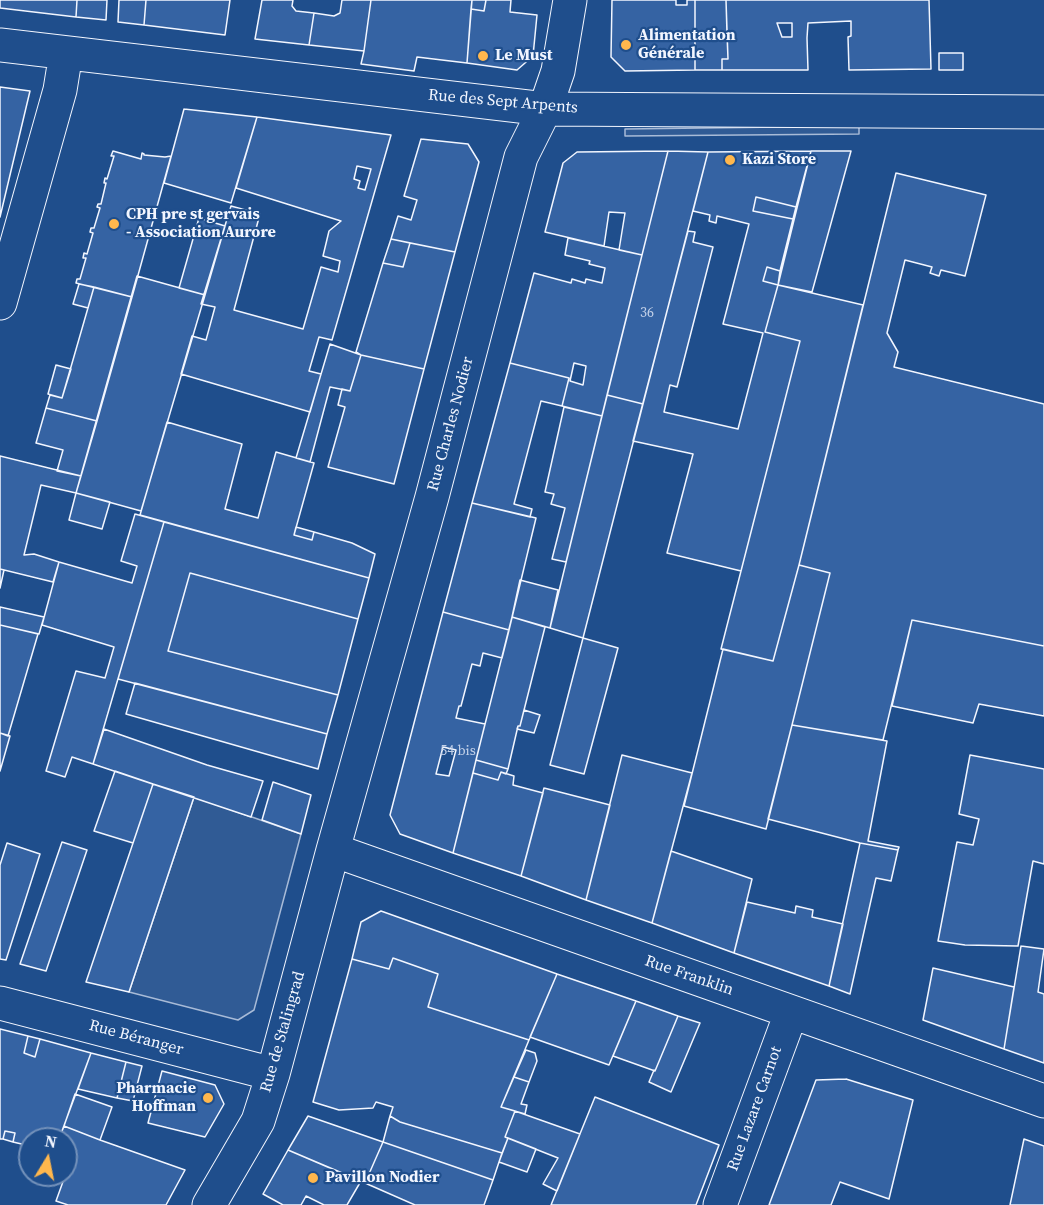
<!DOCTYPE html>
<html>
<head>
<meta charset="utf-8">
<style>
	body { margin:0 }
	#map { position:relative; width:1044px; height:1205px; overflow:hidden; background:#1f4e8c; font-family:"Source Serif 4",serif }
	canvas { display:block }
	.north { position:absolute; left:18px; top:1127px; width:60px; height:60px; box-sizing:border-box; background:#1f4e8c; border:2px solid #7391ba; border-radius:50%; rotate:10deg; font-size:16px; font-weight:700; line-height:24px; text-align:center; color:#f2f6ff }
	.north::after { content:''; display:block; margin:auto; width:21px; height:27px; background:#ffb74d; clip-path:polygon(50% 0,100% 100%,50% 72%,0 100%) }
</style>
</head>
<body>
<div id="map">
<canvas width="1044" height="1205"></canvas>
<div class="north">N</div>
</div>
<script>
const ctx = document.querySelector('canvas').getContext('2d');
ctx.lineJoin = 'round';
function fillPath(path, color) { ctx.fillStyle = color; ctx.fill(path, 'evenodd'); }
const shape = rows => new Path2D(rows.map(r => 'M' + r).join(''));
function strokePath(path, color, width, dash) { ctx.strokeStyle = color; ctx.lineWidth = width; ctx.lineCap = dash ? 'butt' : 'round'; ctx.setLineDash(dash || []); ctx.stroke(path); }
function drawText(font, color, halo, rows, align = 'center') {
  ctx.font = font + ' "Source Serif 4",serif'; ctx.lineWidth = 4.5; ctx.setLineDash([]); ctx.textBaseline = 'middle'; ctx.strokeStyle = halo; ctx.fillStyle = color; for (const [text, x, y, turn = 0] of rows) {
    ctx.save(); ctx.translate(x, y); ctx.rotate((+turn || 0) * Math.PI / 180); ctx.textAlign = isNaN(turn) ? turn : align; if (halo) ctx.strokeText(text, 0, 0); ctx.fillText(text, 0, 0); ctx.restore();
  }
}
const green = shape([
	[859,126,859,134,625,136,625,129,859,126],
	[194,797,301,834,254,1010,238,1020,129,992,194,797]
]);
const building = shape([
	[0,0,77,0,76,17,0,8,0,0],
	[77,0,107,0,106,20,76,17,77,0],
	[119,0,146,0,144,25,118,22,119,0],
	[146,0,230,0,225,35,144,25,146,0],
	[262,0,293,0,292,6,296,11,314,13,309,45,255,39,262,0],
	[342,0,371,0,364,51,309,45,314,13,334,16,340,13,342,0],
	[371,0,472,0,467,63,417,57,414,71,361,64,364,51,371,0],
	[472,0,486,0,484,11,471,9,472,0],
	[486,0,511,0,510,12,537,15,533,56,517,70,467,63,471,9,484,11,486,0],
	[612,0,676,0,676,5,687,5,687,0,695,0,695,70,625,71,611,57,612,0],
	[695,0,726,0,727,34,695,34,695,0],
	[726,0,929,0,931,69,849,70,848,37,851,36,851,21,808,23,807,38,808,70,722,70,722,59,728,59,726,0],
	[777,23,792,23,792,37,782,37,777,23],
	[695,34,727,34,728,59,722,59,722,70,695,70,695,34],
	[939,53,963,53,963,70,939,70,939,53],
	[0,87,30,91,0,217,0,87],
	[184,109,257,117,231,203,164,183,184,109],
	[257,117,391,135,332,340,319,337,309,371,321,374,310,412,181,374,192,336,206,340,215,307,201,304,231,206,260,214,234,310,303,329,321,267,338,272,340,261,323,256,329,231,341,221,236,188,257,117],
	[357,166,371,169,365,190,358,188,360,181,354,179,357,166],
	[421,139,468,144,479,162,455,252,391,239,398,216,411,220,417,200,404,196,421,139],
	[113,151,141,159,142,153,144,154,144,155,165,157,171,156,132,297,76,283,77,279,80,279,86,258,83,258,84,253,87,254,93,233,90,232,91,228,94,228,100,208,97,207,98,204,101,204,106,183,104,183,105,178,107,179,114,156,111,156,113,151],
	[668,151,642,255,619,250,625,213,609,212,604,246,545,232,563,163,577,152,668,151],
	[668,151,708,152,643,404,607,395,668,151],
	[811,151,796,207,756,197,753,211,793,219,780,271,767,267,763,281,778,285,765,332,800,341,741,571,667,553,693,454,633,441,688,231,695,232,693,242,713,247,677,387,670,385,664,412,738,429,763,333,723,324,749,224,717,216,716,223,709,221,710,215,693,211,708,152,811,151],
	[811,151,851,151,812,292,778,285,811,151],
	[896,173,986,195,965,276,941,270,939,276,930,273,932,267,905,260,887,333,898,352,894,367,1044,404,1044,646,912,620,883,740,792,725,830,573,799,565,896,173],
	[756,197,796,207,793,219,753,211,756,197],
	[199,218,225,226,205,295,179,288,199,218],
	[568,238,642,255,602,416,562,406,569,378,510,363,534,273,571,283,572,279,585,283,586,279,602,283,605,268,589,264,590,261,565,255,568,238],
	[574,363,586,366,583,385,570,381,574,363],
	[391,239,410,243,403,267,383,263,391,239],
	[410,243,455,252,424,369,361,355,356,352,383,263,403,267,410,243],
	[767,267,780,271,778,285,763,281,767,267],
	[137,276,205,295,141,511,76,493,137,276],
	[79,284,94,287,88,308,73,304,79,284],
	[778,285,863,305,799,565,773,661,721,649,800,341,765,332,778,285],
	[94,287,132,297,97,421,46,408,50,395,62,398,94,287],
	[330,344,361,355,350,391,330,387,310,462,296,458,330,344],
	[361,355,424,369,394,484,328,467,345,407,338,405,342,389,350,391,361,355],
	[510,363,569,378,562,406,541,401,514,504,532,509,530,517,472,503,510,363],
	[56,365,71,369,62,398,48,394,56,365],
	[607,395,643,404,583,638,550,628,607,395],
	[564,407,602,416,566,562,552,559,565,508,551,504,554,494,545,492,564,407],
	[46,408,97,421,81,476,57,471,63,450,36,443,46,408],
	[167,422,242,444,225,509,258,518,276,452,314,463,294,535,312,540,314,532,352,543,375,554,369,578,140,515,167,422],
	[0,456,81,476,76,493,41,485,24,555,34,554,59,562,53,582,0,569,0,456],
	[76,493,110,502,102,529,69,520,76,493],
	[472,503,536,518,509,630,443,612,472,503],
	[135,514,164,522,93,764,72,757,65,777,46,771,76,671,105,678,114,647,42,625,59,562,132,583,137,566,121,561,135,514],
	[164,522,369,578,358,619,190,573,168,651,338,695,327,734,118,679,164,522],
	[296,527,314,532,312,540,294,535,296,527],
	[799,565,830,573,766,829,684,806,723,649,773,661,799,565],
	[0,569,4,570,0,588,0,569],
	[190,573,358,619,338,695,168,651,190,573],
	[520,580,558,590,550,628,512,617,520,580],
	[0,607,44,617,39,634,0,625,0,607],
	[443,612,509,630,502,658,483,653,480,666,472,664,461,706,459,706,456,718,485,724,453,853,400,834,390,815,443,612],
	[443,747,456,750,449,776,436,774,443,747],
	[512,617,545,627,520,726,518,726,508,769,476,760,512,617],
	[912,620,1044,646,1044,716,979,704,973,723,892,706,912,620],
	[0,625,38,634,8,736,0,733,0,625],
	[583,638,618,648,584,774,550,765,583,638],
	[135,683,327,734,318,769,126,714,135,683],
	[524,710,540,715,534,733,517,729,518,726,520,726,524,710],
	[792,725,887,741,868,841,899,847,898,850,860,843,768,819,792,725],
	[104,729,207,765,263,781,251,817,93,764,104,729],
	[0,733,10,736,0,771,0,733],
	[622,755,692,773,652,923,586,900,622,755],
	[970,755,1044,769,1044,864,1033,861,1018,946,965,945,938,941,957,842,973,845,979,819,959,814,970,755],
	[476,760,508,769,506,774,501,772,498,780,473,773,476,760],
	[115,771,153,784,133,843,94,831,115,771],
	[501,772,514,776,513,785,543,793,521,876,453,853,473,773,498,780,501,772],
	[273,782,311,795,301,834,262,820,273,782],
	[153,784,194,797,129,992,86,982,153,784],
	[544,788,610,805,586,900,521,876,544,788],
	[62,842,87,850,46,971,20,964,62,842],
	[7,843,40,854,6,960,0,959,0,865,7,843],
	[860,843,898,850,891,881,876,878,850,994,829,986,860,843],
	[671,851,752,879,734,953,652,923,671,851],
	[747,902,795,913,796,906,813,910,812,917,843,924,829,986,734,953,747,902],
	[381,911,557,974,529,1040,428,1007,438,974,393,958,389,969,352,959,361,922,381,911],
	[1021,946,1044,949,1038,992,1044,994,1044,1063,1004,1049,1021,946],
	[393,958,438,974,428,1007,529,1040,501,1107,515,1111,505,1137,508,1138,502,1153,400,1122,390,1116,393,1107,376,1102,373,1108,339,1110,313,1102,352,959,389,969,393,958],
	[933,968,1014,987,1004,1049,923,1020,933,968],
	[557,974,636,1001,609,1065,530,1037,557,974],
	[636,1001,678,1016,655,1071,613,1056,636,1001],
	[678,1016,700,1023,671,1092,649,1082,654,1070,655,1071,678,1016],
	[0,1029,28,1036,24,1053,35,1057,40,1039,91,1053,59,1139,30,1139,30,1146,13,1142,15,1133,5,1131,3,1139,0,1139,0,1029],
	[28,1036,40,1039,35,1057,24,1053,28,1036],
	[526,1050,535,1053,537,1061,529,1082,514,1077,526,1050],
	[91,1053,126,1062,117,1098,78,1089,91,1053],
	[126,1062,142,1066,133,1101,117,1098,126,1062],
	[162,1071,215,1085,224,1104,205,1137,148,1123,162,1071],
	[514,1077,529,1082,521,1104,527,1105,525,1114,501,1107,514,1077],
	[846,1079,913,1100,889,1199,840,1182,831,1205,769,1205,816,1080,846,1079],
	[75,1094,112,1107,100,1140,64,1126,75,1094],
	[595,1097,719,1145,696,1205,551,1205,595,1097],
	[515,1111,580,1134,557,1191,543,1184,558,1158,505,1137,515,1111],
	[308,1116,383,1142,365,1183,288,1150,308,1116],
	[390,1116,400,1122,502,1153,493,1180,383,1142,390,1116],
	[64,1126,100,1140,185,1170,166,1205,68,1205,56,1201,69,1165,66,1164,66,1139,59,1139,64,1126],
	[5,1131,15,1133,13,1142,3,1139,5,1131],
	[508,1138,536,1149,527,1172,499,1162,508,1138],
	[1024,1139,1044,1146,1044,1205,1010,1205,1024,1139],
	[383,1142,493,1180,484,1205,415,1205,365,1183,383,1142],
	[288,1150,361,1181,347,1205,324,1205,306,1196,301,1205,283,1205,263,1194,288,1150]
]);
const minor = shape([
	[0,45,545,109,1044,112],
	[0,303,60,90,66,53],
	[333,850,1044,1101],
	[0,1003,273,1074],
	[209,1205,258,1121,273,1074,333,850,432,497,521,157,545,109,558,71,570,0],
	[720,1205,791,1013]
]);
const markers = [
	[626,45,6,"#ffb74d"],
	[483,56,6,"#ffb74d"],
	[730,160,6,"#ffb74d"],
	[114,224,6,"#ffb74d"],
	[208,1098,6,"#ffb74d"],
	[313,1178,6,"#ffb74d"]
];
const numberNames = [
	["36",647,313],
	["54 bis",458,751]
];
const poiNames = [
	["Alimentation",638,36],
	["Générale",638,54],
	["Le Must",495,56],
	["Kazi Store",742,160],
	["CPH pre st gervais",126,215],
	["- Association Aurore",126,233],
	["Pharmacie",196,1089,"right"],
	["Hoffman",196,1107,"right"],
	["Pavillon Nodier",325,1178]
];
const streetNames = [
	["Rue des Sept Arpents",503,102,5],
	["Rue Charles Nodier",451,424,-75],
	["Rue Franklin",689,976,19],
	["Rue de Stalingrad",283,1032,-74],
	["Rue Béranger",136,1038,15],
	["Rue Lazare Carnot",755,1109,-70]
];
fillPath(green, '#305b95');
strokePath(green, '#a8bbd7', 1.5);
fillPath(building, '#3563a3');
strokePath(building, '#f2f6ff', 1.5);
strokePath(minor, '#f2f6ff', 35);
strokePath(minor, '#1f4e8c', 33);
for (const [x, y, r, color] of markers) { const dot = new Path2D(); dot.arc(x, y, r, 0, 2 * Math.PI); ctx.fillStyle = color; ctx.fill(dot); strokePath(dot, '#1f4e8c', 2); }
drawText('14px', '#c3d1e8', null, numberNames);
drawText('bold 16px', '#f2f6ff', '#1f4e8c', poiNames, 'left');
drawText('16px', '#f2f6ff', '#1f4e8c', streetNames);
</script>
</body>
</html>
